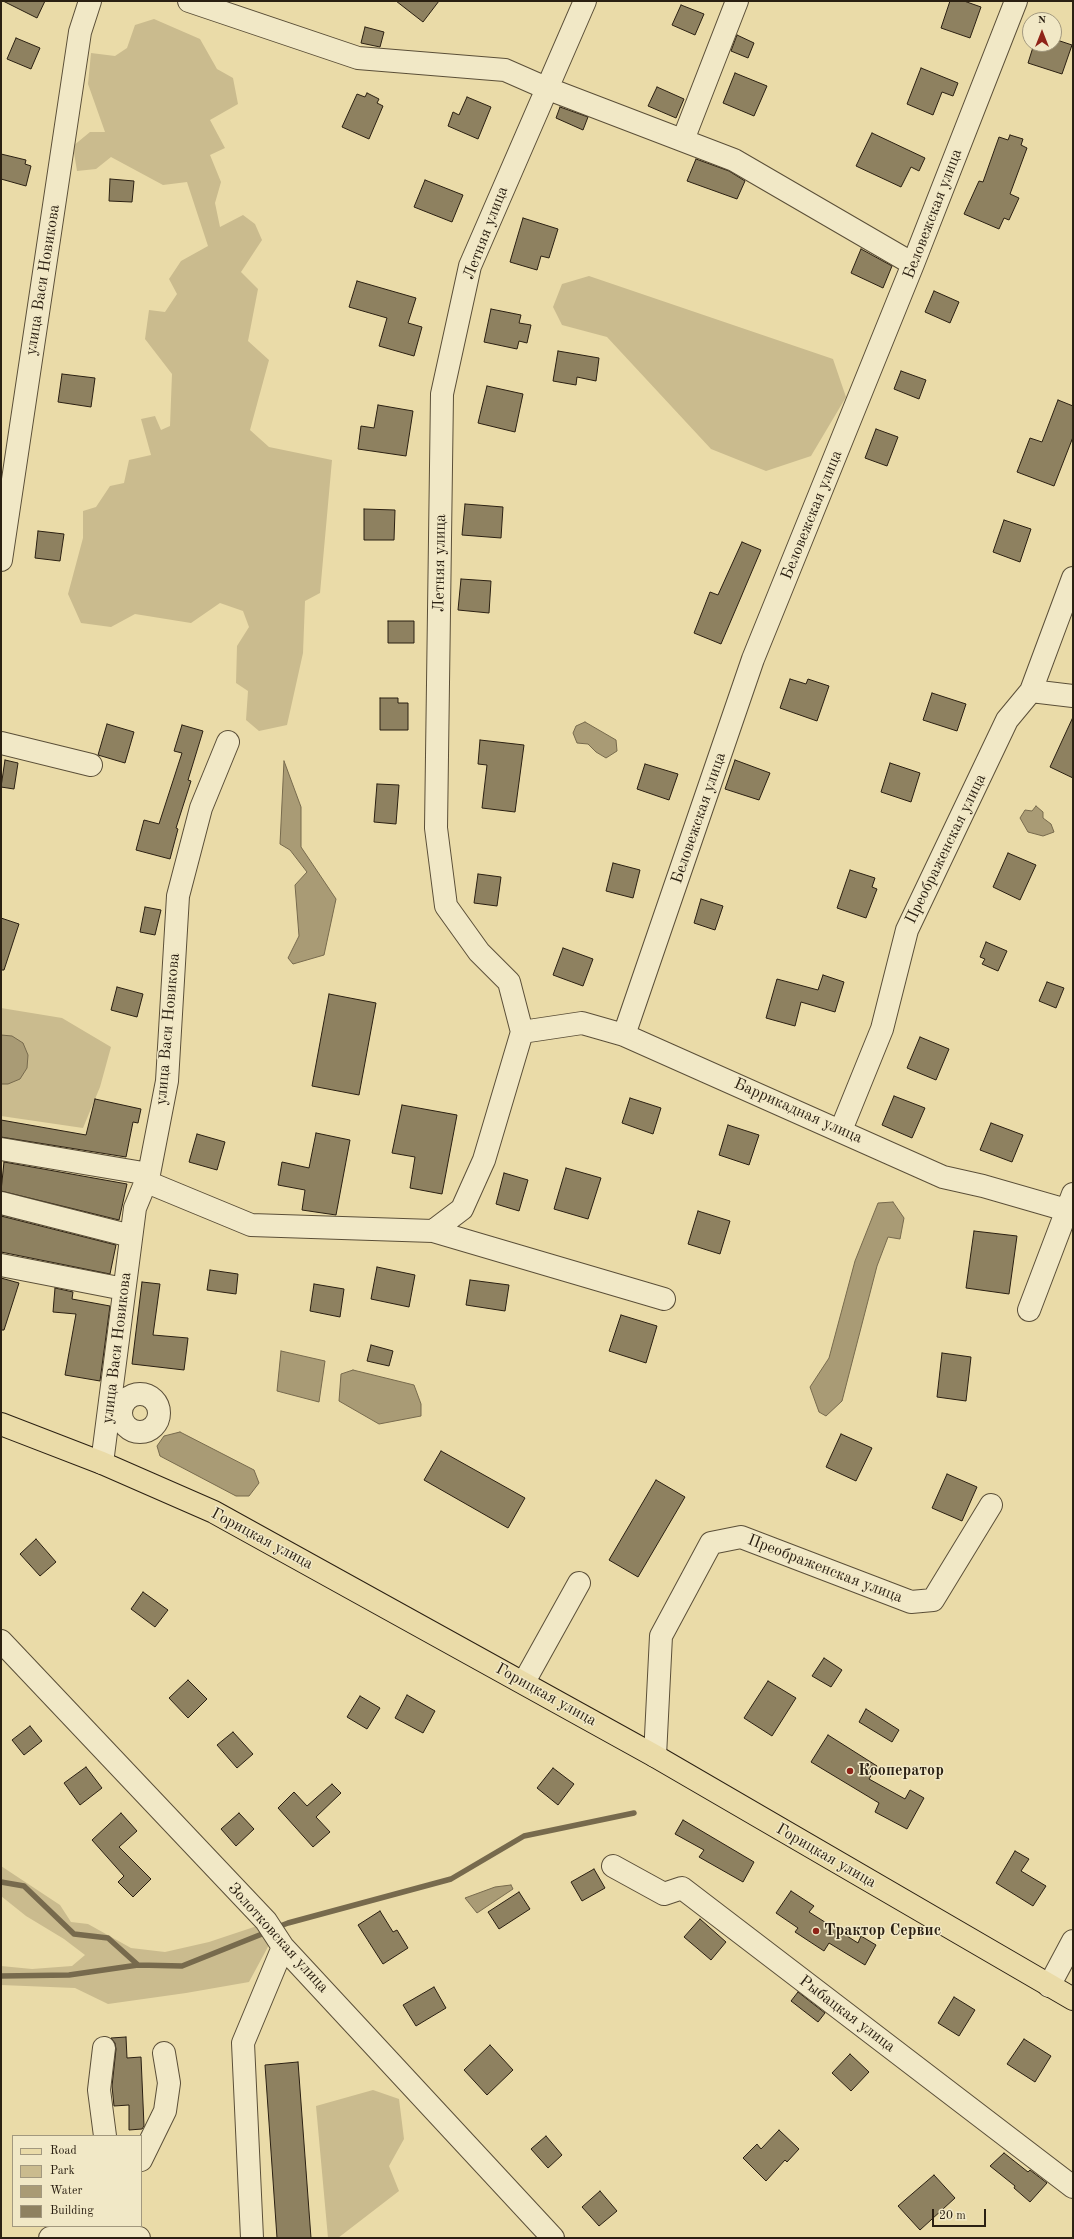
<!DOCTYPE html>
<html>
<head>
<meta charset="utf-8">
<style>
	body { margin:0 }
	#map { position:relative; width:1074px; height:2239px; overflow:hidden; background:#eadba8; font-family:"Old Standard TT",serif }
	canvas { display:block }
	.frame { position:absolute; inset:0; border:2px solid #2b2012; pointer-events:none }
	.legend { position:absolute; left:12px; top:2135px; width:130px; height:92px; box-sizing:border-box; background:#f1e8c6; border:1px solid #a2987e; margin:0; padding:5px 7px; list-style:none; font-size:12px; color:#2b2012 }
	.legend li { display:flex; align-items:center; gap:8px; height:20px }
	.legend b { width:20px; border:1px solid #a2987e }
	.north { position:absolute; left:1022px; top:12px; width:40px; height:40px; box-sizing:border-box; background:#f1e8c6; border:1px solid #a2987e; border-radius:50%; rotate:0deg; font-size:11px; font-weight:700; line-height:16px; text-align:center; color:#2b2012 }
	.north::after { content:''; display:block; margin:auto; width:14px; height:18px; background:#8f2418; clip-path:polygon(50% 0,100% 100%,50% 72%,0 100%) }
	.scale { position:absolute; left:932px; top:2209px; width:54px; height:18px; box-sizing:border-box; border:2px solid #2b2012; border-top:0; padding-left:5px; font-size:12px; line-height:14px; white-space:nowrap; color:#2b2012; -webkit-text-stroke:3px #f1e8c6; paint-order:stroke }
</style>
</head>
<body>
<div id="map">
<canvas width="1074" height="2239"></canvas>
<div class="frame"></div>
<ul class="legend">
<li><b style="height:5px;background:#eadba8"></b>Road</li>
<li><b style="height:11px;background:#cabb8e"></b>Park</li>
<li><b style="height:11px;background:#a99b75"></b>Water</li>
<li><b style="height:11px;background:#8e8160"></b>Building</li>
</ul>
<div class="north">N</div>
<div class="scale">20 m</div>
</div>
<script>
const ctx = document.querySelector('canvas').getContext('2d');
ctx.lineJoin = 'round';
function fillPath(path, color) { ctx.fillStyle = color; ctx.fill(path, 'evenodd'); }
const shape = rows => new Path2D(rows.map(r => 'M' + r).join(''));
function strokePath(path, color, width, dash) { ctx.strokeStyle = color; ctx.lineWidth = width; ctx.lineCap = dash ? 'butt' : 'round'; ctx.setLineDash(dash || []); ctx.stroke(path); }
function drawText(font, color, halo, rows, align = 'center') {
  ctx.font = font + ' "Old Standard TT",serif'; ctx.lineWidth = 3; ctx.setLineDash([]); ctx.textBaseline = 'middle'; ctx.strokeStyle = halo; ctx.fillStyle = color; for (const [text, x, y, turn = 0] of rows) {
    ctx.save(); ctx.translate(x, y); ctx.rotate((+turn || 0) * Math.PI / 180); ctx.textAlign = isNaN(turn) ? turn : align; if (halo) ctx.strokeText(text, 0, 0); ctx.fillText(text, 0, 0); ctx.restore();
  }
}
const green = shape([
	[154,19,200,39,217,69,233,78,238,104,210,120,225,148,210,155,221,182,215,203,220,227,243,215,255,224,262,240,241,272,258,289,248,341,269,360,250,430,269,447,332,460,320,593,305,601,303,653,287,725,259,731,246,720,248,691,236,683,237,646,249,627,243,611,220,603,191,623,135,614,111,627,81,623,68,594,83,538,83,511,96,507,110,486,124,483,129,460,151,455,141,419,155,416,161,430,170,426,172,374,145,339,149,310,165,312,177,294,169,279,181,261,208,246,187,182,163,185,111,157,96,169,77,171,73,146,90,132,105,132,88,84,91,53,115,56,127,48,135,25],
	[589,276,833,359,846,397,811,456,766,471,711,449,607,337,562,325,553,307,562,284],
	[1,1008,62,1018,111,1047,100,1087,83,1128,1,1116],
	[1,1866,60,1905,71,1922,88,1924,131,1948,165,1952,209,1942,260,1925,270,1943,249,1982,186,1993,108,2004,75,1988,1,1985,1,1966,32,1969,72,1966,85,1955,64,1939,26,1916,1,1896],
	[373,2090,399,2099,404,2139,389,2166,399,2191,338,2238,328,2238,316,2106]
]);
const water = shape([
	[585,722,616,740,617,751,606,758,596,752,588,744,577,743,573,733,576,726,585,722],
	[284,761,301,807,301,847,336,899,324,955,293,964,288,958,299,936,295,885,307,872,290,850,280,844,284,761],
	[1036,806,1043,812,1043,818,1051,824,1054,832,1043,836,1028,832,1020,818,1025,810,1032,811,1036,806],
	[1,1035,12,1036,23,1043,28,1055,27,1068,20,1079,8,1084,1,1084,1,1035],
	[893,1202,904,1218,900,1239,888,1237,877,1266,842,1401,826,1416,819,1412,810,1387,829,1358,855,1261,878,1203,893,1202],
	[281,1351,325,1361,319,1402,277,1391,281,1351],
	[353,1370,414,1385,421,1404,421,1416,379,1424,339,1401,341,1374,353,1370],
	[180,1432,254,1470,259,1483,249,1496,236,1496,160,1456,157,1446,164,1436,180,1432],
	[511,1885,513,1889,477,1913,465,1898,495,1887,511,1885]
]);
const stream = shape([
	[1,1882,24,1886,74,1934,108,1938,138,1965,182,1966,267,1932],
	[275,1928,288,1923,451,1879,524,1836,634,1813],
	[1,1976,69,1975,138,1965]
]);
const building = shape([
	[3,1,45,1,37,18,3,1],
	[396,1,439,1,423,22,396,1],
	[950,1,964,1,981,7,970,38,941,28,950,1],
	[681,5,704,14,695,35,672,25,681,5],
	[365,27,384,32,380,47,361,43,365,27],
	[737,35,754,43,748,58,731,51,737,35],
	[16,38,40,48,31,69,7,59,16,38],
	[1054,39,1072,45,1062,74,1028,63,1034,44,1054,44,1054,39],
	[921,68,958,83,953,96,942,92,933,115,907,104,921,68],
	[735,73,767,86,754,116,723,103,735,73],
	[657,87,684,99,676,118,648,106,657,87],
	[367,93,379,99,377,103,383,106,369,139,342,127,357,94,365,97,367,93],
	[467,97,491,107,478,139,448,126,453,112,459,115,467,97],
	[560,107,588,117,583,130,556,118,560,107],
	[872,133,925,158,919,171,911,167,901,187,856,166,872,133],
	[1010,135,1023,139,1021,145,1027,148,1010,194,1019,198,1009,220,1004,218,999,229,964,214,979,181,983,182,999,137,1008,140,1010,135],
	[1,154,26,160,25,164,31,166,26,186,1,179,1,154],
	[696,159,729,171,745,181,737,199,687,181,696,159],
	[110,179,134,181,132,202,109,201,110,179],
	[425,180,463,195,452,222,414,207,425,180],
	[523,218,558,229,549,258,541,256,537,270,510,262,523,218],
	[861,249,892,266,883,288,851,273,861,249],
	[357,281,416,298,408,323,422,327,414,356,379,346,387,318,349,307,357,281],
	[934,291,959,302,950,323,925,312,934,291],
	[491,309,521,315,519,323,531,325,527,343,519,341,517,349,484,342,491,309],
	[558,351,599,358,596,381,577,377,576,385,553,381,558,351],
	[901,371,926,380,919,399,894,389,901,371],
	[62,374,95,378,91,407,58,402,62,374],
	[487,386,523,394,515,432,478,423,487,386],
	[1058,400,1073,406,1073,437,1054,486,1017,472,1030,438,1042,442,1058,400],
	[378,405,413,411,406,456,358,449,361,426,374,428,378,405],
	[876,429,898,437,887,466,865,458,876,429],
	[465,504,503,507,501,538,462,535,465,504],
	[364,509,395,510,394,540,364,540,364,509],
	[1004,520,1031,529,1020,562,993,552,1004,520],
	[38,531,64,534,60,561,35,558,38,531],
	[742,542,761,550,721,644,694,633,710,592,718,595,742,542],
	[461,579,491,581,489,613,458,610,461,579],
	[388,621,414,621,414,643,388,643,388,621],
	[790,679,806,684,808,679,829,686,817,721,780,708,790,679],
	[932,693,966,704,957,731,923,720,932,693],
	[380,698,398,698,398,703,408,703,408,730,380,730,380,698],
	[1073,717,1073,778,1050,767,1073,717],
	[107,724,134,732,125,763,98,755,107,724],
	[182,725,203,731,188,780,191,781,176,828,178,829,170,859,136,850,144,820,159,824,182,753,174,751,182,725],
	[480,740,524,745,515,812,482,808,487,765,478,764,480,740],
	[5,760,18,763,14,789,1,787,5,760],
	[735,760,770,773,759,800,725,789,735,760],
	[890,763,920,773,911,802,881,792,890,763],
	[645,764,678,774,669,800,637,789,645,764],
	[377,784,399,785,396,824,374,822,377,784],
	[1008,853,1036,865,1020,900,993,887,1008,853],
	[613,863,640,870,633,898,606,891,613,863],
	[850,870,875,878,872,887,877,889,866,918,837,908,850,870],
	[478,874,501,877,497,906,474,903,478,874],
	[701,899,723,906,715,930,694,923,701,899],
	[145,907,161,910,155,935,140,932,145,907],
	[1,918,19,924,4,970,1,970,1,918],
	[986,942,1007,951,998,971,982,964,985,959,980,957,986,942],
	[563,948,593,959,583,986,553,975,563,948],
	[823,975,844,982,835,1012,801,1002,795,1026,766,1018,777,979,818,990,823,975],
	[1047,982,1064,988,1056,1008,1039,1001,1047,982],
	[117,987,143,994,137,1017,111,1010,117,987],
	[329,994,376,1003,359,1095,312,1086,329,994],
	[920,1037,949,1049,936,1080,907,1068,920,1037],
	[894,1096,925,1108,912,1138,882,1125,894,1096],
	[630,1098,661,1108,653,1134,622,1123,630,1098],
	[95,1099,141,1109,138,1123,133,1122,126,1157,1,1137,1,1120,86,1135,95,1099],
	[402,1105,457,1115,442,1194,410,1188,415,1157,392,1153,402,1105],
	[991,1123,1023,1135,1012,1162,980,1150,991,1123],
	[728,1125,759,1135,749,1165,719,1155,728,1125],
	[316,1133,350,1140,336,1215,302,1210,305,1190,278,1185,282,1162,309,1168,316,1133],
	[197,1134,225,1142,217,1170,189,1162,197,1134],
	[4,1162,127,1184,119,1220,1,1191,4,1162],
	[566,1168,601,1178,588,1219,554,1209,566,1168],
	[504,1173,528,1180,519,1211,496,1204,504,1173],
	[698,1211,730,1221,720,1254,688,1244,698,1211],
	[1,1216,116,1245,110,1274,1,1252,1,1216],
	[974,1231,1017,1236,1009,1294,966,1288,974,1231],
	[377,1267,415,1275,409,1307,371,1299,377,1267],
	[210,1270,238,1274,236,1294,207,1290,210,1270],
	[1,1278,19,1283,4,1330,1,1330,1,1278],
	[470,1280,509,1285,505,1311,466,1305,470,1280],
	[142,1282,160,1284,153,1335,188,1338,184,1370,132,1364,142,1282],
	[314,1284,344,1289,340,1317,310,1311,314,1284],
	[55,1288,73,1292,72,1299,110,1306,100,1381,65,1375,76,1314,53,1312,55,1288],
	[621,1315,657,1326,646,1363,609,1351,621,1315],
	[371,1345,393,1351,389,1366,367,1361,371,1345],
	[942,1353,971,1357,966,1401,937,1397,942,1353],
	[841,1434,872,1448,856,1481,826,1467,841,1434],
	[441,1451,525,1498,508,1528,424,1480,441,1451],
	[947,1474,977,1487,962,1521,932,1508,947,1474],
	[656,1480,685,1497,638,1577,609,1560,656,1480],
	[36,1539,56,1562,40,1576,20,1554,36,1539],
	[143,1592,168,1610,155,1627,131,1609,143,1592],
	[824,1658,842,1670,831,1687,812,1676,824,1658],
	[188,1680,207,1699,188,1718,169,1698,188,1680],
	[768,1681,796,1698,772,1736,744,1718,768,1681],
	[407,1695,435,1711,423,1733,395,1718,407,1695],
	[360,1696,380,1708,367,1729,347,1717,360,1696],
	[866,1709,899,1730,892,1742,859,1722,866,1709],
	[30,1726,42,1741,24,1755,12,1740,30,1726],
	[233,1732,253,1754,237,1768,217,1745,233,1732],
	[828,1735,877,1766,869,1779,905,1799,910,1790,924,1798,907,1829,875,1812,879,1803,811,1762,828,1735],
	[86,1767,102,1788,80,1805,64,1783,86,1767],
	[553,1768,574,1784,558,1805,537,1788,553,1768],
	[332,1784,341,1793,316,1817,330,1832,313,1847,278,1808,294,1792,307,1806,332,1784],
	[121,1813,137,1831,119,1847,151,1879,133,1897,118,1882,124,1876,92,1840,121,1813],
	[239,1813,254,1829,236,1846,221,1829,239,1813],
	[683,1820,754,1862,743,1882,699,1857,704,1850,675,1834,683,1820],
	[1015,1851,1029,1859,1021,1871,1046,1886,1033,1906,996,1883,1015,1851],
	[594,1869,605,1888,582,1901,571,1882,594,1869],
	[791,1891,814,1906,809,1912,858,1943,861,1936,876,1945,865,1965,829,1943,824,1951,795,1932,798,1928,776,1913,791,1891],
	[519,1892,530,1909,499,1929,488,1912,519,1892],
	[380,1911,393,1932,397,1930,408,1948,383,1964,358,1925,380,1911],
	[700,1919,726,1942,711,1960,684,1937,700,1919],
	[434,1987,446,2008,416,2026,403,2005,434,1987],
	[798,1992,825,2013,818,2022,791,2001,798,1992],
	[954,1997,975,2010,959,2036,938,2023,954,1997],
	[126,2037,127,2058,141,2057,144,2126,142,2129,129,2130,129,2105,114,2106,112,2086,116,2049,115,2043,111,2038,126,2037],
	[1024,2039,1051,2056,1035,2082,1007,2064,1024,2039],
	[490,2045,513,2070,487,2095,464,2070,490,2045],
	[850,2054,869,2072,851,2091,832,2073,850,2054],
	[298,2062,311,2238,277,2238,265,2065,298,2062],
	[779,2130,799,2149,787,2162,785,2160,766,2181,743,2158,757,2144,761,2149,779,2130],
	[546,2136,562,2155,548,2168,531,2149,546,2136],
	[1004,2153,1028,2172,1030,2170,1047,2183,1030,2202,1014,2188,1015,2186,990,2166,1004,2153],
	[934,2175,955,2198,920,2230,898,2206,934,2175],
	[600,2191,617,2211,599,2226,582,2207,600,2191]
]);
const minor = shape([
	[189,1,358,58,505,70,546,88,734,160,913,264],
	[683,140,737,1],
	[1,560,80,32,90,1],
	[1031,691,1073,696],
	[1,743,91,765],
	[522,1032,509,982,479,952,446,906,436,828,442,394,470,266,585,1],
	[522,1032,582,1023,624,1035,943,1177,983,1186,1073,1212],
	[624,1035,753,659,913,264,1016,1],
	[841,1130,882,1029,907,930,1007,720,1031,691,1073,578],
	[1,1149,149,1174],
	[147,1182,251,1225,433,1231,462,1209,484,1160,522,1032],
	[1,1203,131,1236],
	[433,1231,664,1299],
	[1,1265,124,1289],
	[1029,1310,1073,1194],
	'121 1413a19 19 0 1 1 38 0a19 19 0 1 1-38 0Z',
	[102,1463,135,1208,149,1174,167,1081,178,896,201,808,228,742],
	[1,1641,266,1921,283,1947,553,2238],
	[524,1682,579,1583],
	[655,1756,661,1636,711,1543,741,1537,911,1602,933,1600,991,1505],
	[613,1866,664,1894,682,1888,1073,2187],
	[1049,1986,1073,1941],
	[104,2048,99,2090,105,2136],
	[141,2160,165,2111,169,2083,164,2053],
	[50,2238,97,2235,139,2238],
	[252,2238,243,2043,283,1947]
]);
const major = shape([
	[1,1424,102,1463,214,1512,655,1756,1073,1999]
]);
const markers = [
	[850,1771,4,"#8f2418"],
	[816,1931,4,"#8f2418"]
];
const streetNames = [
	["Беловежская улица",933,214,-69],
	["Летняя улица",486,233,-69],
	["улица Васи Новикова",43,280,-81],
	["Беловежская улица",812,515,-68],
	["Летняя улица",440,563,-89],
	["Беловежская улица",699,818,-71],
	["Преображенская улица",946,849,-64],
	["улица Васи Новикова",168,1029,-85],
	["Баррикадная улица",798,1111,24],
	["улица Васи Новикова",117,1348,-83],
	["Горицкая улица",262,1539,28],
	["Преображенская улица",825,1569,21],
	["Горицкая улица",546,1695,29],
	["Горицкая улица",826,1856,30],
	["Золотковская улица",278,1938,48],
	["Рыбацкая улица",847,2014,37]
];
const poiNames = [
	["Кооператор",858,1771],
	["Трактор Сервис",824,1931]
];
fillPath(green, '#cabb8e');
fillPath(water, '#a99b75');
strokePath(water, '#776a4d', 1);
strokePath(stream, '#776a4d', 5.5);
fillPath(building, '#8e8160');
strokePath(building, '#2b2012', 1);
strokePath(minor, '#5b4f38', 24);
strokePath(major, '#2b2012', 24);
strokePath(minor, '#f1e8c6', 22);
strokePath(major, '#eadba8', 22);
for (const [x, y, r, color] of markers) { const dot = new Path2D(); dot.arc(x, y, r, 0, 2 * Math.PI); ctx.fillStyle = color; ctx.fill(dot); strokePath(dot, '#f1e8c6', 1.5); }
drawText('16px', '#2b2012', '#f1e8c6', streetNames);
drawText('bold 16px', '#2b2012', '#f1e8c6', poiNames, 'left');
</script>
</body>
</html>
